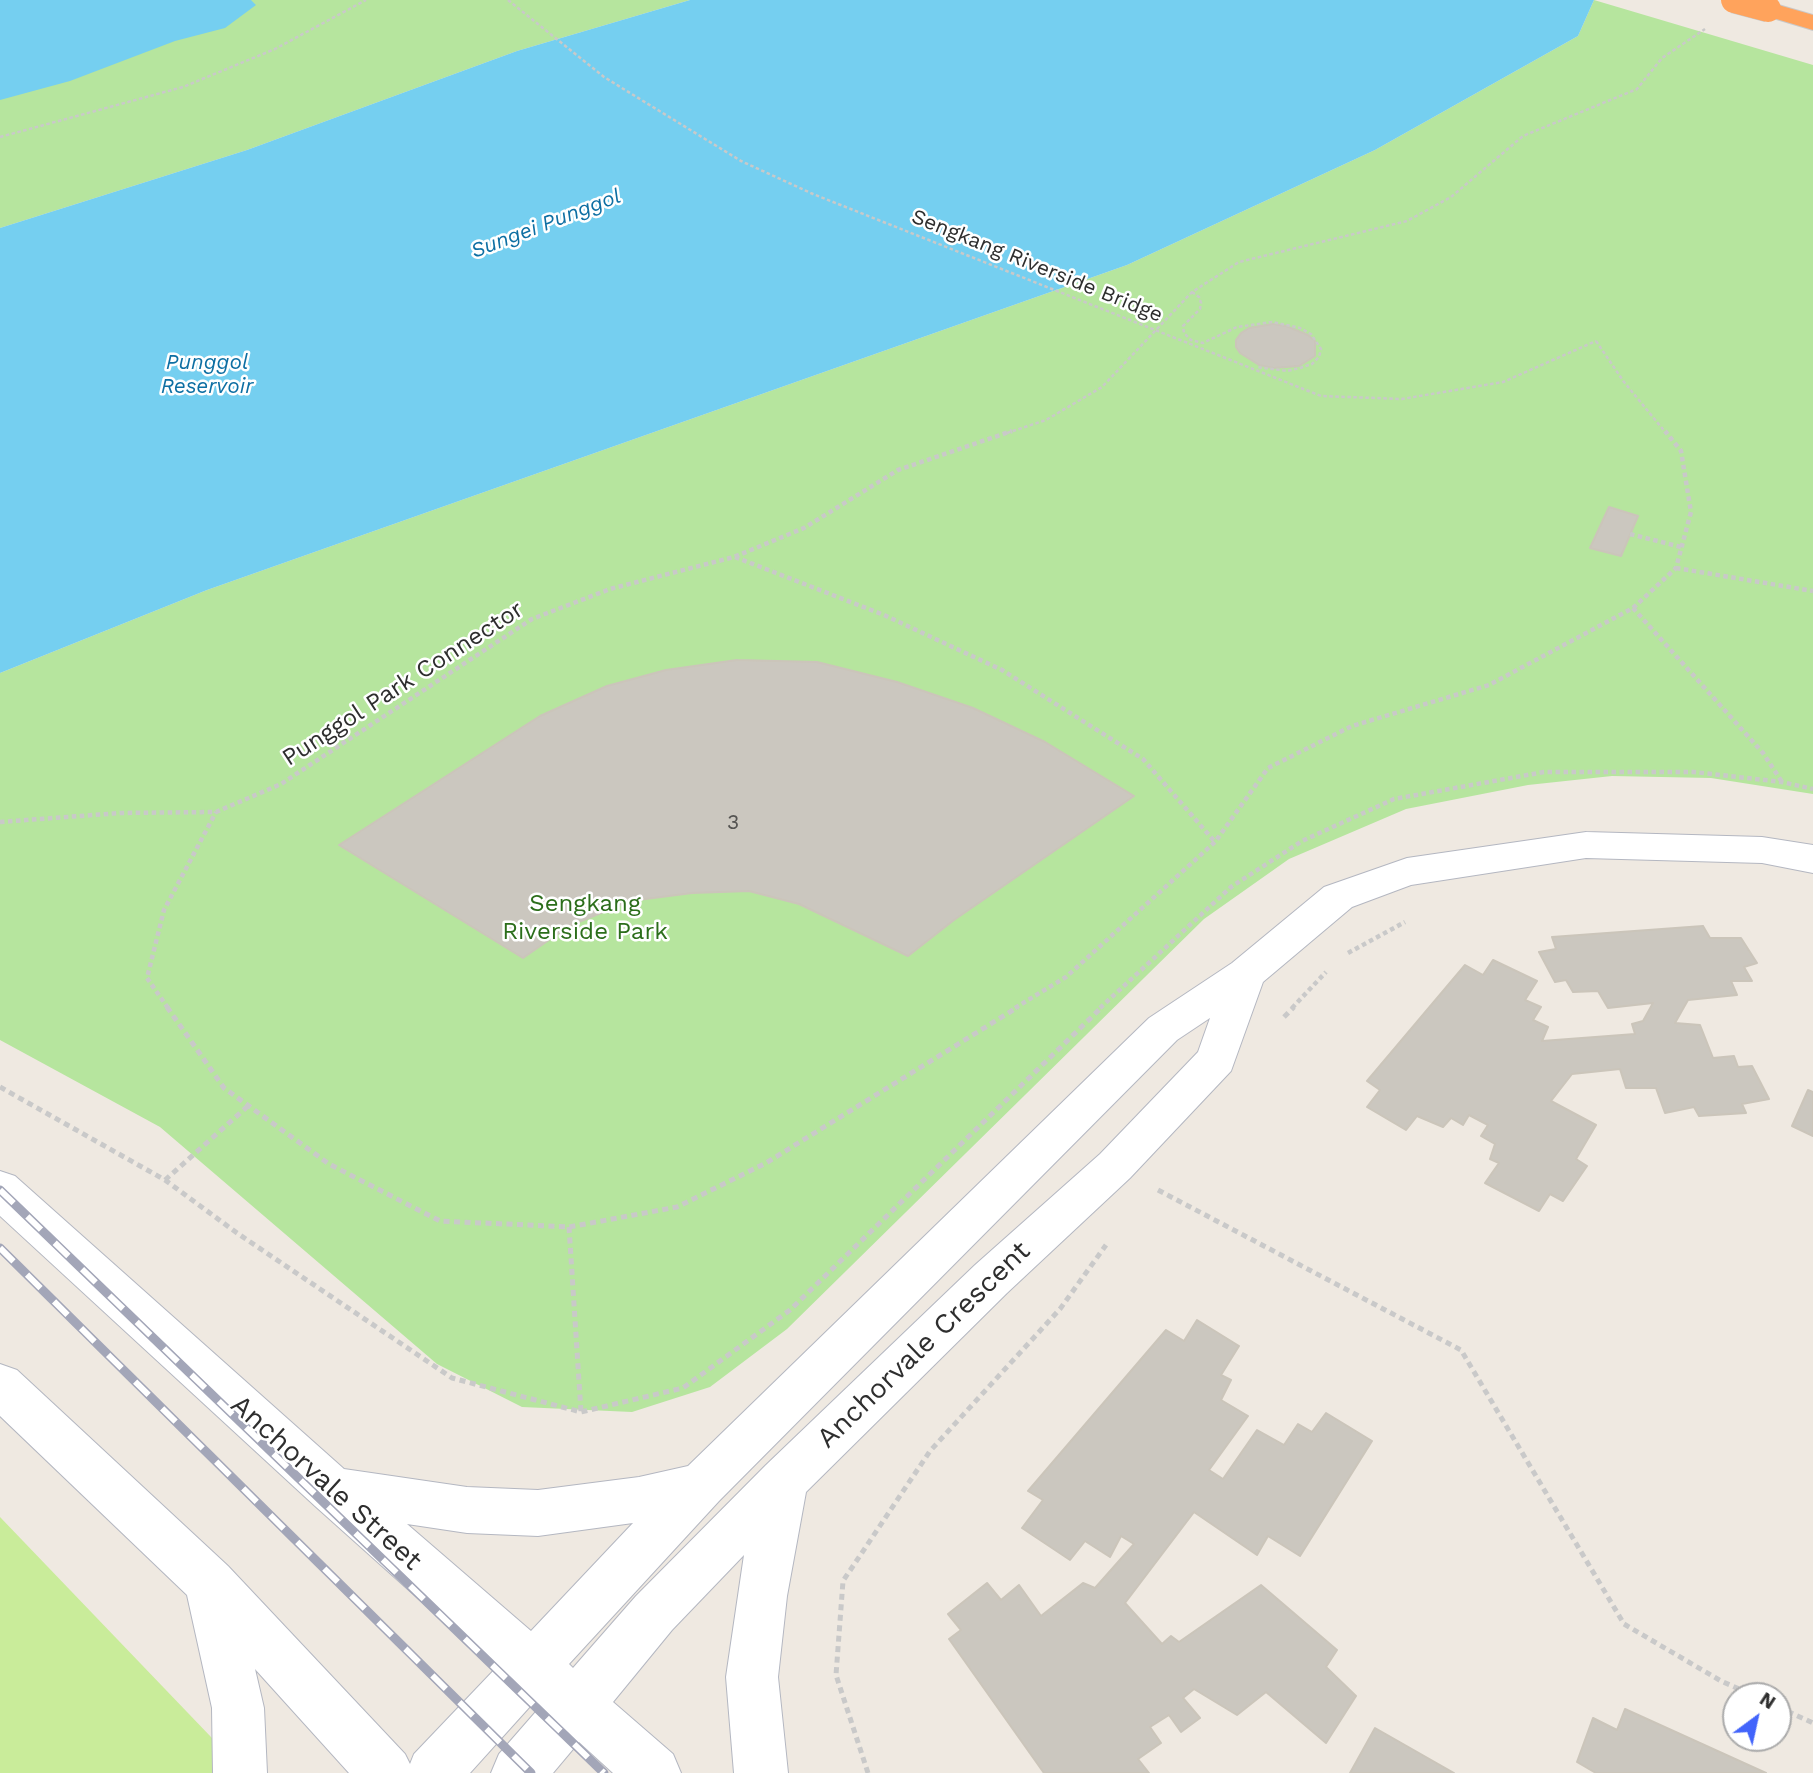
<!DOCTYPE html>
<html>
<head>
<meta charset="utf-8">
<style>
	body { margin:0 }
	#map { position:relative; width:1813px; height:1773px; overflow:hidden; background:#efe9e1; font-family:"Work Sans",sans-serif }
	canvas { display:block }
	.north { position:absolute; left:1722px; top:1682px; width:70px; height:70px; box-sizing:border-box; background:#fff; border:2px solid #ababab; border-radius:50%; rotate:33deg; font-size:19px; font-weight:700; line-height:28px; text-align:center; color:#2e2e2e }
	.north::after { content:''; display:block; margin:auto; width:24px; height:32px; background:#4264fb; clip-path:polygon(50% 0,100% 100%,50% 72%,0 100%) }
</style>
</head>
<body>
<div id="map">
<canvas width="1813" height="1773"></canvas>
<div class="north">N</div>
</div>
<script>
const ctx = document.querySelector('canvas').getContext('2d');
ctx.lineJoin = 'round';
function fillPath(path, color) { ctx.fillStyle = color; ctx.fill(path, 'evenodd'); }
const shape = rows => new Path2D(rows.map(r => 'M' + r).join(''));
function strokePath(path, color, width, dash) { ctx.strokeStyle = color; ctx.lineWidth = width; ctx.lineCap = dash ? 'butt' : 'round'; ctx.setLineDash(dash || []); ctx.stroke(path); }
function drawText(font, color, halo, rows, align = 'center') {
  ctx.font = font + ' "Work Sans",sans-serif'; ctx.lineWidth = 5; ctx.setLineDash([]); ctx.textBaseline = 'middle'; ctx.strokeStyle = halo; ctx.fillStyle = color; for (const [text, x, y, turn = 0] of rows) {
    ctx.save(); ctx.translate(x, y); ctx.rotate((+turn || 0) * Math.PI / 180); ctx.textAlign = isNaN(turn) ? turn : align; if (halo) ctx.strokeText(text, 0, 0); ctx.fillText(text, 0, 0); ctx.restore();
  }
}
const green = shape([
	[0,0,690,0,517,51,247,150,0,228],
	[1594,0,1813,65,1813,794,1711,778,1612,776,1528,785,1406,809,1289,859,1204,919,787,1329,710,1387,632,1412,522,1407,437,1364,160,1127,0,1040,0,673,207,590,1127,265,1375,150,1578,36]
]);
const pitch = shape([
	[0,1517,235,1762,224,1773,0,1773]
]);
const water = shape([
	[0,0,251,0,256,5,225,28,175,41,70,81,0,100],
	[690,0,1594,0,1578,36,1375,150,1127,265,207,590,0,673,0,228,247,150,517,51]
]);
const building = shape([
	[1273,324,1286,326,1308,335,1315,341,1315,356,1299,366,1273,368,1259,365,1240,353,1236,347,1236,340,1241,333,1249,328,1273,324],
	[1609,507,1638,516,1621,556,1590,548,1609,507],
	[737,660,817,662,897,682,973,708,1045,742,1134,796,954,920,908,956,799,904,749,891,692,893,630,901,569,926,523,958,339,845,540,716,607,686,666,670,737,660],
	[1703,926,1710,938,1741,938,1757,963,1744,967,1752,981,1731,981,1737,995,1688,1000,1675,1023,1700,1025,1713,1058,1734,1056,1738,1067,1752,1066,1769,1099,1742,1104,1746,1113,1699,1116,1694,1107,1665,1113,1656,1088,1626,1088,1620,1069,1572,1074,1551,1101,1596,1125,1576,1159,1587,1166,1563,1201,1550,1194,1539,1211,1485,1183,1499,1163,1490,1159,1495,1144,1481,1136,1488,1125,1469,1115,1463,1125,1451,1118,1443,1127,1417,1116,1406,1130,1367,1107,1380,1090,1367,1081,1465,965,1483,975,1493,960,1537,981,1525,1000,1541,1007,1533,1020,1548,1027,1542,1041,1635,1034,1632,1024,1643,1021,1653,1003,1608,1008,1598,991,1573,992,1566,980,1555,982,1539,952,1556,949,1552,937,1703,926],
	[1808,1090,1813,1092,1813,1136,1792,1126,1808,1090],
	[1197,1320,1239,1346,1221,1375,1231,1380,1221,1400,1248,1416,1209,1470,1223,1479,1257,1430,1284,1445,1298,1424,1312,1432,1326,1413,1372,1441,1300,1556,1268,1536,1257,1555,1194,1512,1125,1603,1162,1644,1171,1636,1179,1642,1261,1585,1337,1650,1326,1667,1356,1696,1326,1743,1266,1692,1237,1715,1194,1689,1183,1698,1200,1718,1181,1732,1169,1715,1150,1727,1161,1743,1138,1759,1149,1773,1044,1773,949,1639,961,1630,948,1614,987,1583,1001,1600,1019,1585,1041,1616,1083,1583,1095,1588,1134,1544,1121,1536,1110,1557,1085,1541,1070,1560,1022,1528,1043,1500,1028,1491,1166,1330,1184,1341,1197,1320],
	[1625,1709,1766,1773,1596,1773,1577,1762,1593,1718,1617,1730,1625,1709],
	[1375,1728,1454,1773,1350,1773,1375,1728]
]);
const pathFar2 = shape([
	[0,137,183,87,275,49,366,0],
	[1192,292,1199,297,1201,303,1200,309,1183,326,1184,333,1191,340,1203,343,1237,327,1272,322,1300,328,1311,334,1321,349,1319,357,1312,364,1300,368,1287,371,1257,367],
	[1596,341,1624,382,1666,433],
	[1007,433,1046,420,1102,387,1192,292,1239,262,1407,221,1451,197,1523,136,1637,89,1662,58,1705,29]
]);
const pathFar1 = shape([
	[1630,534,1681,547],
	[735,557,884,615,1002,670,1143,759,1215,842],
	[1676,568,1813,591],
	[1633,608,1763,753,1782,782],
	[0,822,120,813,216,812,281,784,532,619,610,589,734,557,804,528,898,470,1012,431],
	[1348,953,1405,922],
	[168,1008,147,978,164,910,216,812],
	[1015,1008,1066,977,1215,842,1268,768,1352,726,1489,685,1633,608,1676,568,1691,512,1681,451,1665,431],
	[1100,1008,1231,887,1302,841,1394,799,1544,772,1694,772,1782,782,1813,789],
	[1292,1008,1326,972]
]);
const path = shape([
	[167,1007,224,1088,329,1164,440,1221,569,1227,677,1207,766,1163,1018,1007],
	[1284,1017,1294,1007],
	[0,1087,165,1180,237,1233,452,1378,581,1412,683,1388,790,1310,1102,1007],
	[165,1180,248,1106],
	[1158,1190,1461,1350,1624,1624,1721,1681,1755,1696],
	[569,1227,581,1412],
	[1778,1707,1813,1723],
	[868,1773,836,1675,843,1581,930,1451,1060,1309,1106,1245]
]);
const minor = shape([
	[1586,832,1762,837,1813,845,1813,873,1762,863,1586,858,1411,885,1352,907,1263,982,1231,1071,1130,1178,1007,1293,806,1492,787,1596,778,1677,788,1773,734,1773,726,1677,744,1555,672,1630,613,1702,673,1754,681,1773,613,1773,579,1742,553,1773,491,1773,499,1754,540,1707,534,1702,470,1773,349,1773,255,1669,264,1708,267,1773,213,1773,212,1708,187,1595,0,1416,0,1364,17,1370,228,1566,405,1754,410,1764,414,1754,496,1668,315,1506,0,1216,0,1171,15,1176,344,1469,467,1487,538,1490,639,1477,688,1466,1149,1018,1232,963,1324,887,1407,858,1586,832],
	[1210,1018,1198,1052,1100,1154,975,1265,766,1465,636,1596,573,1668,569,1664,719,1501,1177,1040,1210,1018],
	[633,1523,531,1631,407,1524,467,1533,538,1536,633,1523]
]);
const highway = shape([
	[1768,2,1813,15,1813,30,1760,14,1756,9,1760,4,1768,2]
]);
const rail = shape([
	[0,1190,604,1773],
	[0,1248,531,1773]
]);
const pathBridge = shape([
	[508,0,604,77,741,161,813,194,1321,396,1402,399,1503,382,1596,341]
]);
const highwayBridge = shape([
	[1734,0,1768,9]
]);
const farWaternames = [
	["Sungei Punggol",546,224,-21],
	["Punggol",207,363],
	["Reservoir",207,387]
];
const farStreetnames = [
	["Sengkang Riverside Bridge",1037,266,22]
];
const numberNames = [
	["3",733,823]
];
const streetNames = [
	["Punggol Park Connector",403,684,-33]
];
const parkNames = [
	["Sengkang",585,904],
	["Riverside Park",585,932]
];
const nearStreetnames = [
	["Anchorvale Crescent",924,1345,-44],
	["Anchorvale Street",326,1483,42]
];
fillPath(green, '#b6e59e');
fillPath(pitch, '#c9ec9a');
fillPath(water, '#75cff0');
fillPath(building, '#cbc7bf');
strokePath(building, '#cbc5ba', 2);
strokePath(minor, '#b4b7c1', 2);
strokePath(highway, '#c9c9c9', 2);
strokePath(pathFar2, '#c9c9c9', 2.5, [3.5, 2.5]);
strokePath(pathFar1, '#c9c9c9', 4.5, [4.5, 3.5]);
strokePath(path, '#c9c9c9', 5, [6, 4.5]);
fillPath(minor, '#fff');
fillPath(highway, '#ffa35c');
strokePath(rail, '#a3a6b8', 9);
strokePath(rail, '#fff', 6, [19]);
strokePath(highwayBridge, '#c9c9c9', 27, []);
strokePath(pathBridge, '#c9c9c9', 2.5, [3.5, 2.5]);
strokePath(highwayBridge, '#ffa35c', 26);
drawText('italic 21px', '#0d6fa3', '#fff', farWaternames);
drawText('21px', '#2e2e2e', '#fff', farStreetnames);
drawText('21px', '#555452', null, numberNames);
drawText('24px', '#2e2e2e', '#fff', streetNames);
drawText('24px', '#2c6e1b', '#fff', parkNames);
drawText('28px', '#2e2e2e', '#fff', nearStreetnames);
</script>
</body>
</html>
